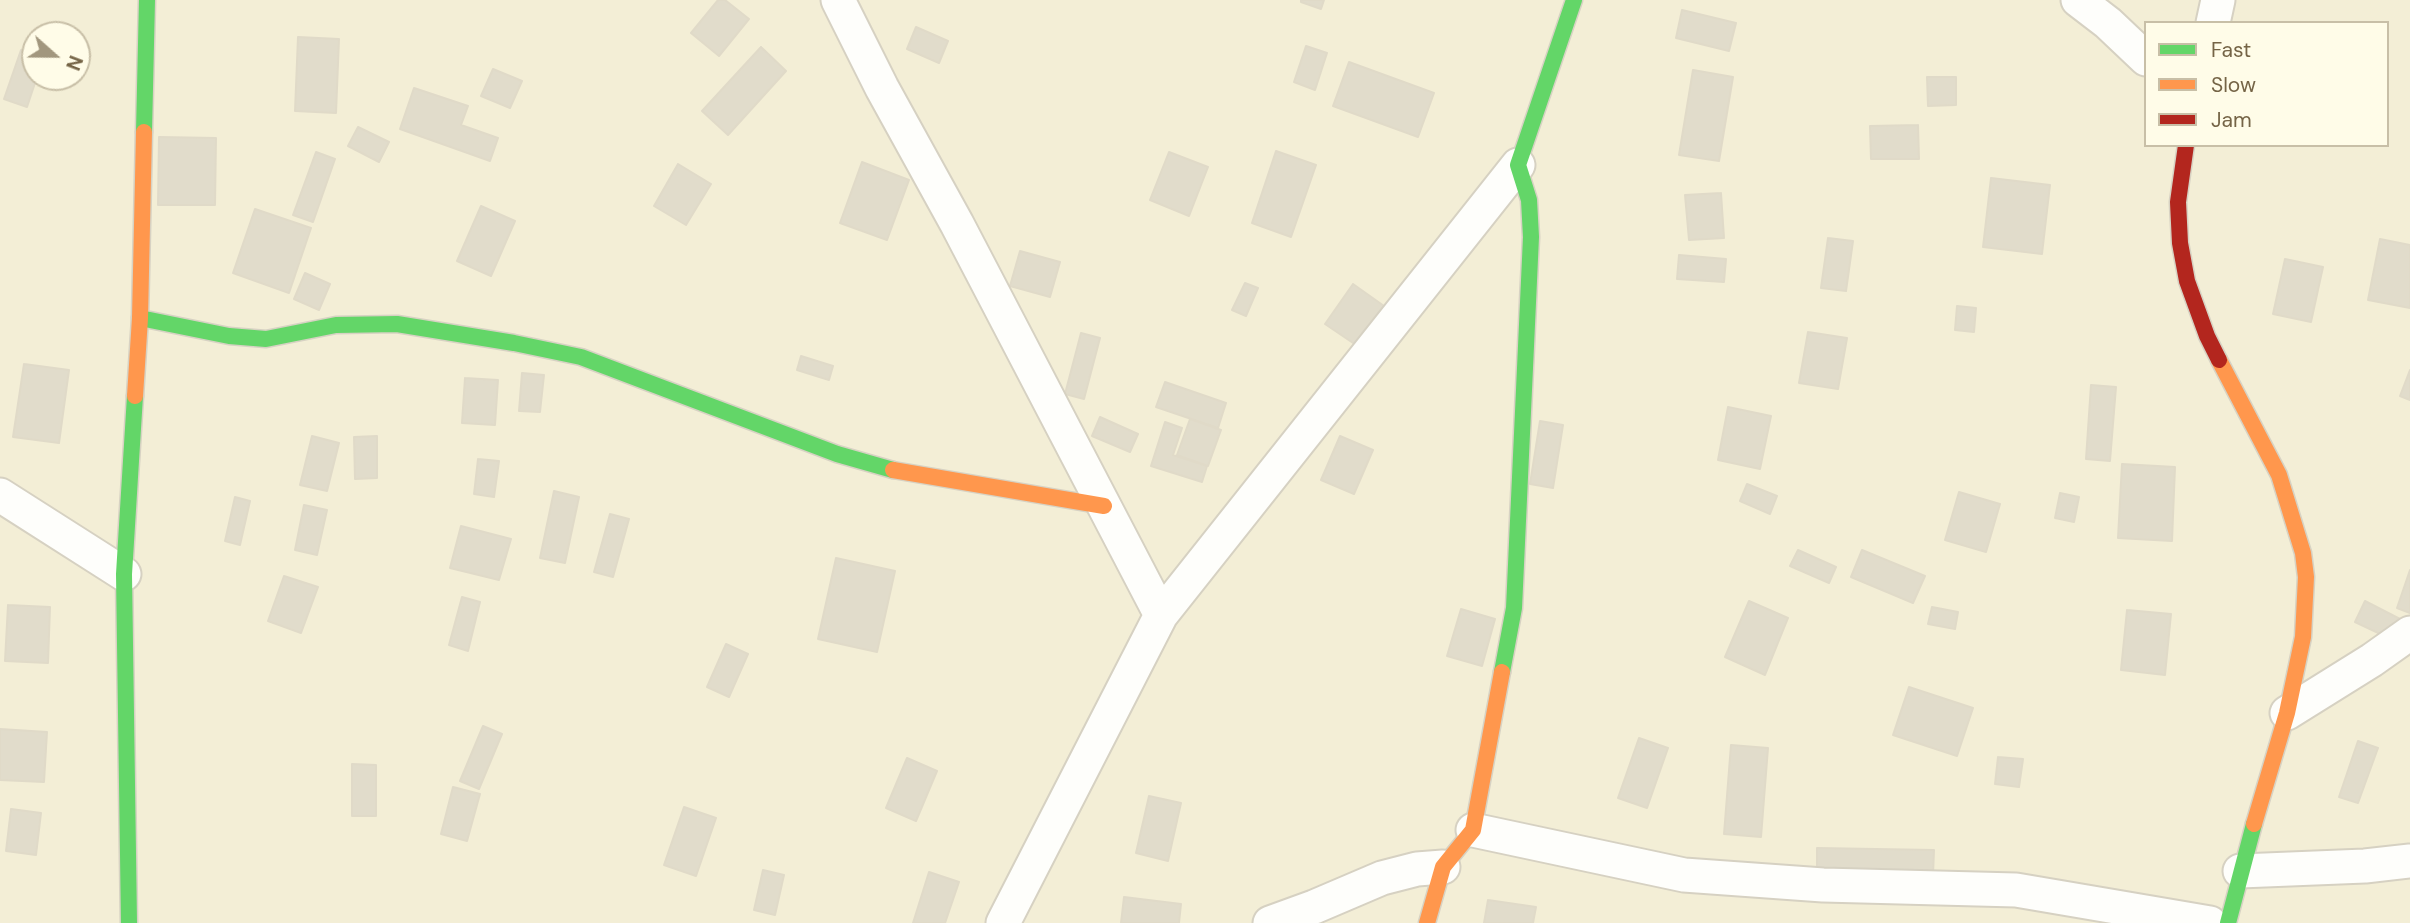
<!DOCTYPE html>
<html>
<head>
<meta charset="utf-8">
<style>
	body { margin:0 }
	#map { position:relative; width:2410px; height:923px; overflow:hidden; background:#f7f5e6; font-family:"DM Sans",sans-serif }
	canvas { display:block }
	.legend { position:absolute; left:2144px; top:21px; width:245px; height:126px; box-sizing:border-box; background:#fffce8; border:2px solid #c8bfa7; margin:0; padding:9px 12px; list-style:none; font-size:21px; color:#756446 }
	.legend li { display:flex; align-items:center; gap:14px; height:35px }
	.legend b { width:35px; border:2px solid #c8bfa7 }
	.north { position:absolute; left:21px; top:21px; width:70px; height:70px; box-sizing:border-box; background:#fffce8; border:2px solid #c8bfa7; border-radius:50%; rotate:111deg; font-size:19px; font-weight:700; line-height:28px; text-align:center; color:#756446 }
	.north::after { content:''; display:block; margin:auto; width:24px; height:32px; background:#a2977e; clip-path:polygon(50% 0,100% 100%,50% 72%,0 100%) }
</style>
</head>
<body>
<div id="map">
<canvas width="2410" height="923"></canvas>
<ul class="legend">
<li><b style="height:9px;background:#63d668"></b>Fast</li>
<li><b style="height:9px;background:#ff974d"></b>Slow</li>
<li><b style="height:9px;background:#b3261e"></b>Jam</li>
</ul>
<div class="north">N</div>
</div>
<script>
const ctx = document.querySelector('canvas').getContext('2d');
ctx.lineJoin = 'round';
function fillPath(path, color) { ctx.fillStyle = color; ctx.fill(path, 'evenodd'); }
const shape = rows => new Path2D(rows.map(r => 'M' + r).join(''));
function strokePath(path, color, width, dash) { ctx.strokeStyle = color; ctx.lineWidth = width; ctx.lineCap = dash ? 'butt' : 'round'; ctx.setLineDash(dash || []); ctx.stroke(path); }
const residential = shape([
	[0,0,2410,0,2410,923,0,923],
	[2146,23,2387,23,2387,145,2146,145],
	[35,35,77,35,77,77,35,77]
]);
const building = shape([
	[718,0,725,0,749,19,719,56,691,33,718,0],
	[1301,0,1324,0,1321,9,1301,2,1301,0],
	[1682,10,1736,23,1729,51,1676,38,1682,10],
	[916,27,948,41,939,63,907,49,916,27],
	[298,37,339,39,336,113,295,111,298,37],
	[1306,46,1327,53,1315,90,1294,82,1306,46],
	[761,47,786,71,728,135,702,111,761,47],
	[21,50,35,55,37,77,27,107,4,99,21,50],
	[1349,62,1434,93,1418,137,1333,106,1349,62],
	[493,69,522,81,510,108,481,96,493,69],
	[1693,70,1733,77,1719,161,1679,155,1693,70],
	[1927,77,1956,77,1956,105,1928,106,1927,77],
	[414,88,468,106,461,125,498,138,490,161,400,129,414,88],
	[1918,125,1919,159,1871,159,1870,126,1918,125],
	[358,127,389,142,379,162,348,146,358,127],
	[159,137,216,138,215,205,158,205,159,137],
	[1276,151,1316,165,1291,237,1252,223,1276,151],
	[316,152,335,159,313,222,293,215,316,152],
	[1169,152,1208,167,1189,216,1150,200,1169,152],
	[862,162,909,180,887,240,840,223,862,162],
	[678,164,711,184,686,225,654,206,678,164],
	[1991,178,2050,185,2042,254,1983,247,1991,178],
	[1721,193,1724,238,1689,240,1685,195,1721,193],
	[481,206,515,221,491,276,457,261,481,206],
	[255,209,311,228,289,293,233,273,255,209],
	[1828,238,1853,241,1846,291,1821,288,1828,238],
	[2380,239,2410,245,2410,308,2368,300,2380,239],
	[1020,251,1060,262,1050,297,1010,286,1020,251],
	[1679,255,1726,259,1724,282,1677,279,1679,255],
	[2285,259,2323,267,2311,322,2273,314,2285,259],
	[305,273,330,284,319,310,294,299,305,273],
	[1245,283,1258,288,1246,316,1232,310,1245,283],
	[1353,284,1384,306,1356,345,1325,324,1353,284],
	[1957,306,1976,308,1974,332,1955,330,1957,306],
	[1808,332,1847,338,1838,389,1799,383,1808,332],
	[1081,333,1100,338,1084,399,1065,394,1081,333],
	[801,356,833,366,829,380,797,370,801,356],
	[24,364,69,370,59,443,13,437,24,364],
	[2410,370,2410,400,2400,396,2410,370],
	[522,373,544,375,540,412,519,411,522,373],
	[465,378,498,380,495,425,462,423,465,378],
	[1165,382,1226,403,1218,428,1156,407,1165,382],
	[2091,385,2116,387,2110,461,2086,459,2091,385],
	[1728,407,1771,416,1760,469,1718,460,1728,407],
	[1100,417,1138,434,1130,452,1092,436,1100,417],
	[1190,419,1221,430,1208,466,1177,455,1190,419],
	[1540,421,1563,425,1553,488,1530,484,1540,421],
	[1165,422,1182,428,1173,455,1207,466,1202,482,1151,466,1165,422],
	[312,436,339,443,327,491,300,485,312,436],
	[377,436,377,478,355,479,354,437,377,436],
	[1340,436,1373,450,1354,494,1321,480,1340,436],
	[478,459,499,461,494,497,474,494,478,459],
	[2122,464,2175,467,2172,541,2118,538,2122,464],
	[1747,484,1777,496,1770,514,1740,501,1747,484],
	[554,491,579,497,565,563,540,558,554,491],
	[1959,492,2000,504,1986,552,1945,540,1959,492],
	[2060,493,2079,497,2074,522,2055,518,2060,493],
	[235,497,250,501,240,545,225,541,235,497],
	[304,505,327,510,317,555,295,550,304,505],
	[610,514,629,519,613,577,594,572,610,514],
	[461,526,511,539,499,580,450,568,461,526],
	[1798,550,1836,567,1829,583,1790,566,1798,550],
	[1862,550,1925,576,1913,603,1851,577,1862,550],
	[836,558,895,571,877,652,818,639,836,558],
	[2410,570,2410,613,2397,608,2410,570],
	[284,576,318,587,301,633,268,621,284,576],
	[462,597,480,602,468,651,449,645,462,597],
	[1749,601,1788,618,1765,675,1725,657,1749,601],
	[2365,601,2400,619,2391,639,2355,622,2365,601],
	[8,605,50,607,48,663,5,661,8,605],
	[1932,607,1958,612,1955,629,1928,624,1932,607],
	[1461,609,1495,619,1482,666,1447,656,1461,609],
	[2127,610,2171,614,2165,675,2121,670,2127,610],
	[726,644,748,654,729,697,707,687,726,644],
	[1909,687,1973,708,1957,756,1893,735,1909,687],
	[483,726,502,734,479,789,460,781,483,726],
	[0,729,47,732,44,782,0,780,0,729],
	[1639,738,1668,748,1647,808,1618,798,1639,738],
	[2358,741,2378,748,2358,803,2339,797,2358,741],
	[1731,745,1768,748,1761,837,1724,834,1731,745],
	[1998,757,2023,759,2019,787,1995,784,1998,757],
	[907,758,937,771,916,821,886,808,907,758],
	[352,764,376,765,376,816,352,816,352,764],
	[453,787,480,794,467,841,441,834,453,787],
	[1149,796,1181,803,1168,861,1136,853,1149,796],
	[684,807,716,818,696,876,664,865,684,807],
	[11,809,41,813,36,855,6,851,11,809],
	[1817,848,1934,850,1933,875,1817,873,1817,848],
	[763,870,784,875,775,915,754,910,763,870],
	[929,872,959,882,945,923,913,923,929,872],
	[1124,897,1181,904,1179,923,1121,923,1124,897],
	[1488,900,1536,907,1533,923,1484,923,1488,900]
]);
const street = shape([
	[838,0,882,88,957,224,1161,615],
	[2078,0,2108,23,2146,59],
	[2213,23,2218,0],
	[0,495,124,574],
	[2287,713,2372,660,2410,633],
	[1473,830,1684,875,1823,885,2016,890,2210,923],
	[2240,871,2365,866,2410,861],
	[1003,923,1161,615,1518,165],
	[1270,923,1314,907,1382,878,1417,869,1443,867]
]);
const fast = shape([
	[144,132,147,0],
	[140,318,229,336,266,339,336,325,397,324,514,343,581,357,837,454,893,470],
	[1502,672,1514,608,1531,237,1529,200,1518,165,1574,0],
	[129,923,124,574,135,396],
	[2228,923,2254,824]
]);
const slow = shape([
	[2219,360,2279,475,2303,553,2306,577,2303,637,2287,713,2254,824],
	[135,396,140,318,144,132],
	[893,470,1104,506],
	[1427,923,1443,867,1473,830,1502,672]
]);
const jam = shape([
	[2186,145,2178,202,2180,243,2187,281,2207,336,2219,360]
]);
fillPath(residential, '#f3eed6');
fillPath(building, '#e1dccb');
strokePath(building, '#e0dac8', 2);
strokePath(street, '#d6d1c2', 37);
strokePath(fast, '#d7d2c3', 19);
strokePath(slow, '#d7d2c3', 19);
strokePath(jam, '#d7d2c3', 19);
strokePath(street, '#fefefb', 33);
strokePath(fast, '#63d668', 16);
strokePath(slow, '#ff974d', 16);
strokePath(jam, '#b3261e', 16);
</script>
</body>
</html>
